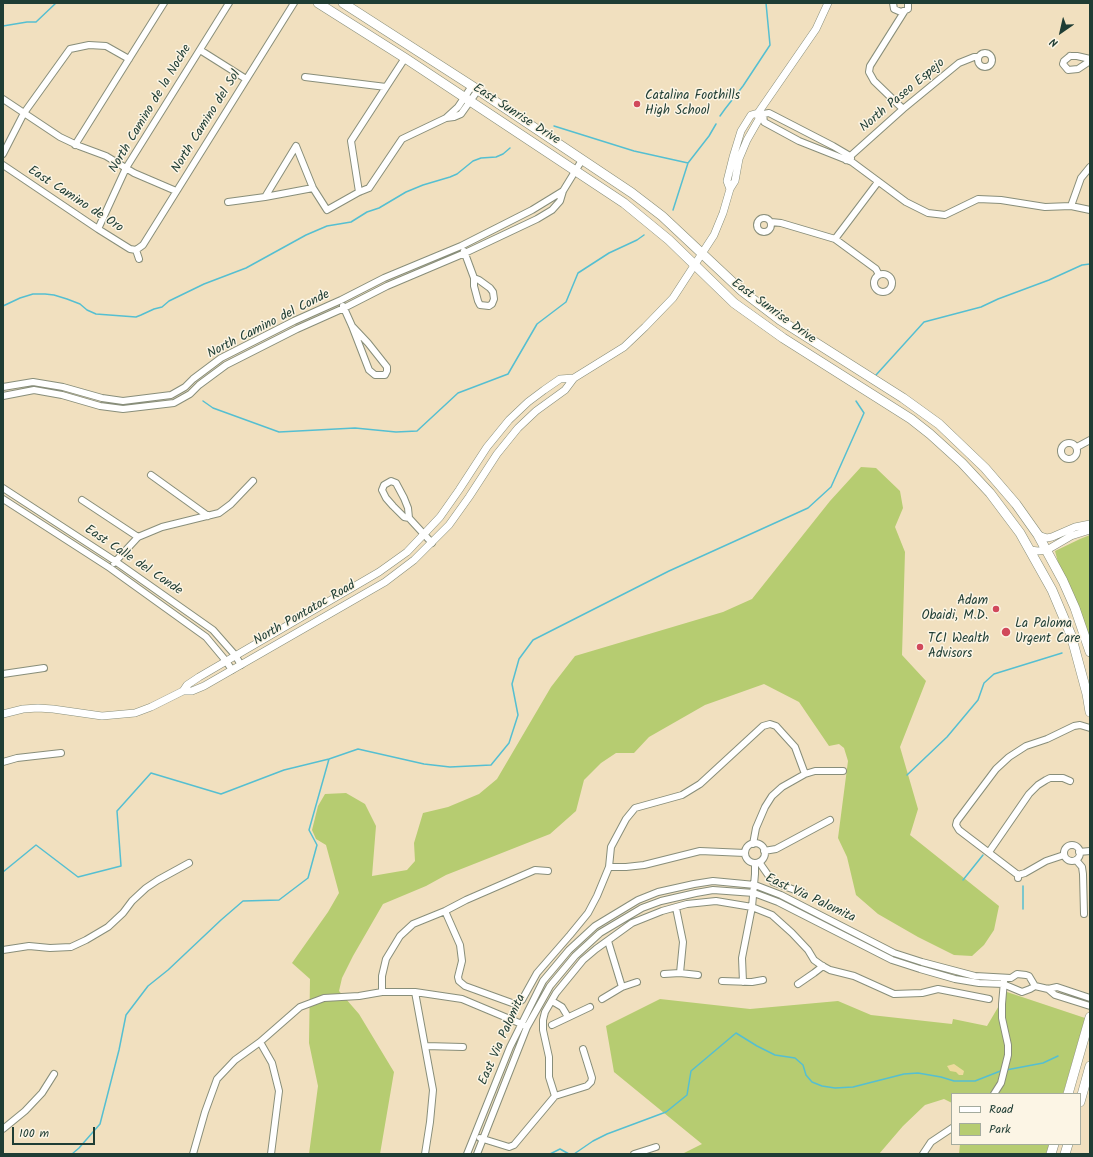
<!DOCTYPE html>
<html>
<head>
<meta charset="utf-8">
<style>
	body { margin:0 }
	#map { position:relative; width:1093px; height:1157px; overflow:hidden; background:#f1e0bf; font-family:Kalam,sans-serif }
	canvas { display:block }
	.frame { position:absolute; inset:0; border:4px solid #1f3d34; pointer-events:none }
	.legend { position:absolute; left:951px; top:1093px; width:130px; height:52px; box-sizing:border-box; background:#fcf5e5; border:1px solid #a4ab9e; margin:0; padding:5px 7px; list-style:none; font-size:12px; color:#1f3d34 }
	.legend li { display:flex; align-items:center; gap:8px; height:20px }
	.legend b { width:20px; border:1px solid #a4ab9e }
	.north { position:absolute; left:1041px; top:12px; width:40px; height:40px; -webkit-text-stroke:3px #fcf5e5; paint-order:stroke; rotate:214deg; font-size:11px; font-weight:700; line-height:16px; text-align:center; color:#1f3d34 }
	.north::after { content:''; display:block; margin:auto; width:14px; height:18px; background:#1f3d34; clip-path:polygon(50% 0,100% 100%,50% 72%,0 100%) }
	.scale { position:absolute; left:12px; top:1127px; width:83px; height:18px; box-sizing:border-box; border:2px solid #1f3d34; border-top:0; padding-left:5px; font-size:12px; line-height:14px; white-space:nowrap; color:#1f3d34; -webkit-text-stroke:3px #fcf5e5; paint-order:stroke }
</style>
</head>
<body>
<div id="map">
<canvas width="1093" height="1157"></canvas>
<div class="frame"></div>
<ul class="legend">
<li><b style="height:5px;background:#fff"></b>Road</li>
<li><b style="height:11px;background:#b6cc71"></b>Park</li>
</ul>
<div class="north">N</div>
<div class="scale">100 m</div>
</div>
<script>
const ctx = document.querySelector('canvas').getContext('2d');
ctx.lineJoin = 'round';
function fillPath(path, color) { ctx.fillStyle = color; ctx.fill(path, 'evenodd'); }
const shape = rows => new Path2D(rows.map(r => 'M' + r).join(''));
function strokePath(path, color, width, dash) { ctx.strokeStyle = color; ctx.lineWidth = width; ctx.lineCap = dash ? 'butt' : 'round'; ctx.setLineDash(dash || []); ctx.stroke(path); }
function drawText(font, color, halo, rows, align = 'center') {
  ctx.font = font + ' Kalam,sans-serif'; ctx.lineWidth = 3; ctx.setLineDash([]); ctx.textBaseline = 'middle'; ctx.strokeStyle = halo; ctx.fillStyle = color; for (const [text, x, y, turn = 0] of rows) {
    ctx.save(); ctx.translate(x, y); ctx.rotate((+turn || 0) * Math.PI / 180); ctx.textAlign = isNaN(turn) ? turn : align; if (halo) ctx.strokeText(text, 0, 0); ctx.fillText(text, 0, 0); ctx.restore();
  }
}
const green = shape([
	[861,467,876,468,900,491,903,508,895,527,905,552,902,655,926,681,900,747,918,809,910,835,999,906,994,930,984,945,972,956,954,955,918,937,878,914,856,895,847,857,838,838,848,761,844,748,839,744,829,746,799,702,764,684,705,705,649,737,634,753,616,753,601,763,584,780,576,811,550,834,446,875,426,886,383,904,353,956,342,978,339,991,359,1014,394,1072,380,1154,309,1154,318,1086,309,1043,310,979,292,963,328,912,339,893,326,845,316,839,312,830,318,806,325,794,346,793,365,804,376,826,372,876,407,870,415,861,414,843,423,813,448,807,479,794,497,779,551,687,575,656,723,612,752,599,830,501],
	[1090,535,1090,652,1063,581,1055,551,1080,539],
	[1007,992,1085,1018,1063,1094,952,1094,952,1103,944,1099,925,1105,903,1126,879,1154,682,1154,702,1144,614,1072,606,1026,660,999,750,1009,838,1001,871,1015,952,1024,953,1019,987,1026],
	[960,1144,1049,1144,1046,1154,959,1154]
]);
const sand = shape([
	[954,1064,964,1071,963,1075,959,1075,956,1072,950,1071,947,1066]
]);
const stream = shape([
	[3,26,27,22,36,22,56,3],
	[720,116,725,109,743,86,770,45,766,3],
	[554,126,634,151,688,163],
	[673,210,688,163,709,136,716,124],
	[3,306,20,298,33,294,45,294,54,295,67,299,80,304,87,310,96,314,136,317,141,315,154,309,162,307,169,301,204,284,246,268,306,235,327,226,351,222,367,212,379,208,406,192,423,185,450,177,457,174,473,161,481,158,496,157,503,154,510,148],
	[876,375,924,322,981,307,998,299,1049,280,1082,265,1090,264],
	[203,401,213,408,279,432,355,428,396,432,417,431,458,393,508,374,537,324,566,302,578,273,609,253,637,240,644,235],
	[907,775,947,737,978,700,984,683,994,674,1062,653],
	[3,872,36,845,78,877,121,866,117,811,151,773,221,794,284,770,329,759],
	[963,880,983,855],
	[1023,886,1023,909],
	[1006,1070,1043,1063,1058,1056],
	[72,1154,79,1148,100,1124,119,1050,126,1015,148,986,168,970,221,920,243,901,279,900,308,878,317,845,309,830,329,759,358,749,424,764,450,767,491,765,509,743,518,715,512,684,519,659,533,640,669,571,808,508,831,487,864,413,856,401],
	[550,1154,560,1149,569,1154],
	[574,1154,593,1141,607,1134,666,1112,687,1095,691,1071,736,1033,757,1046,775,1055,795,1058,803,1065,806,1075,812,1082,822,1086,835,1088,853,1087,904,1074,918,1073,941,1077,954,1081,975,1081,1003,1070]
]);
const minor = shape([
	[893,3,894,9,901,12,908,9,908,3],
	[200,50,246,79],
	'978 60a7 7 0 1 1 14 0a7 7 0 1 1-14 0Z',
	[1070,56,1077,56,1090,59,1087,63,1078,69,1068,70,1063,64,1064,61,1070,56],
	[305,77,386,87],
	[472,86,458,107,446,118,454,117,461,114,478,90],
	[3,99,60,137,79,146,106,156,134,173,176,191],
	[903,109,874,81,869,72,870,66,904,12],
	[761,112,763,114,769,113,833,146,850,156,851,158],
	[763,114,764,122,799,141,852,162,906,202,928,213,945,215,978,199,1001,200,1045,207,1071,206,1090,210],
	[75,145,164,3],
	[3,154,24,113,70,49,89,45,106,46,129,59],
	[846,160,903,109,959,63,974,57,978,57],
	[3,165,98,229,130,249,136,250],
	[359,192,351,141,405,58],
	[265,197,313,188],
	[228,202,265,197,296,146,313,188,327,210,359,192,369,188,402,139,446,118],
	[1071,206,1081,178,1090,167],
	'757 225a7 7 0 1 1 14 0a7 7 0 1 1-14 0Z',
	[771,222,781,223,835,239,876,269,879,275],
	[98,229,126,168,229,3],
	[835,239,878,182],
	[136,250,143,245,294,3],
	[136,250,139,259],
	[464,251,474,278,474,286,478,301,480,305,489,306,492,304,494,299,493,292,490,288,479,280,474,278],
	'874 283a9 9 0 1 1 18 0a9 9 0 1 1-18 0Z',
	[343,306,352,326,369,370,375,375,385,375,387,371,387,367,368,343,352,326],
	[3,387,33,382,63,387,102,398,123,401,171,395,185,387,193,379,221,358,294,321,341,300,384,278,461,246,532,210,563,191],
	[3,396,34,390,62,395,100,406,123,409,174,403,190,394,199,385,226,365,297,329,344,308,387,286,465,253,537,219,552,210,560,201,563,191,582,160],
	'1061 451a8 8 0 1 1 16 0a8 8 0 1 1-16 0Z',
	[1077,447,1090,440],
	[151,475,208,516],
	[3,488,115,561,213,630,235,655,241,665],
	[3,499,110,568,206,637,226,661,232,670],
	[82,500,138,537],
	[409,518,408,508,404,498,396,483,391,481,384,485,382,490,386,498,393,506,404,517,409,518,432,543],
	[114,563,138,537,162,527,219,513,231,504,253,481],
	[3,674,44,668],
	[3,762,17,758,61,753],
	'745 853a10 10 0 1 1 20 0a10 10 0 1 1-20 0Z',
	[753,844,756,828,765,807,772,796,782,787,805,774,815,771,843,771],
	'1064 853a8 8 0 1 1 16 0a8 8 0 1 1-16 0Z',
	[764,851,776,849,830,820],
	[989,852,1029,794,1038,785,1046,780,1050,778,1063,778,1070,781],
	[1079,852,1090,851],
	[1076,860,1082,867,1083,874,1084,914],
	[759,862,773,882,803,893],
	[609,867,626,867,644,865,700,851,745,853],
	[1018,875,959,830,956,825,957,821,996,769,1009,757,1026,746,1047,739,1074,726,1080,725,1090,728],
	[1018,878,1018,875,1025,873,1046,861,1064,855],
	[676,908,683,942,680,973],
	[445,911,460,945,462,961,458,977,459,981,465,986,512,1003,517,1003,522,1000,537,973,570,935,588,913,597,896,609,867,611,847,626,819,635,808,682,795,700,784,763,726,770,724,776,726,795,747,805,774],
	[608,941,622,987],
	[3,950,29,946,50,948,71,947,86,940,108,927,123,913,132,901,146,888,158,880,189,863],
	[664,974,680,973,698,975],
	[722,981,752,982,763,980],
	[743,982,742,958,752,907,755,874,755,863],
	[798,984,814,973,823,966],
	[1048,989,1055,995,1090,1006],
	[382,992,382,976,386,959,400,936,413,924,445,911,466,900,535,870,548,871],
	[415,992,433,1090,430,1122,425,1154],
	[602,999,622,987,637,982],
	[552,1001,562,1007,568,1017],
	[552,1025,590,1007],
	[260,1042,272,1063,279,1091,271,1154],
	[425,1046,463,1047],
	[994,1094,1001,1083,1008,1055,1008,1045,1002,1018,1002,1004,1004,981],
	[555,1096,549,1077,549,1057,543,1030,543,1020,545,1012,556,993,583,960,596,949,632,923,662,911,687,904,716,901,752,907,772,915,792,933,808,950,814,960,821,965,830,970,854,976,894,994,922,993,938,989,989,999],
	[3,1129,25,1111,42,1093,54,1074],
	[480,1138,509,1147,514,1145,555,1096,587,1086,591,1082,592,1078,583,1049],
	[193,1154,205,1112,217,1079,235,1060,260,1042,300,1007,324,998,359,996,382,992,415,992,462,999,524,1025],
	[467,1154,510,1047,543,981,569,950,595,926,638,900,658,892,694,884,713,881,755,885,781,895,894,953,922,962,975,976,1011,978,1017,974,1026,975,1029,976,1035,986,1048,989,1057,987,1090,998],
	[477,1154,527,1027,550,986,575,956,600,933,642,908,661,901,696,893,713,890,754,893,778,902,892,960,920,969,955,979,979,983,1003,984,1022,992,1030,989,1035,986],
	[634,1154,656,1147],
	[923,1154,931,1142,952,1128]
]);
const tertiary = shape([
	[758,113,751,115,741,131,733,157,727,181,730,189,735,181,739,159,747,140,759,119,758,113,816,29,828,3],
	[1038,535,1047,538,1052,537,1075,527,1090,524],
	[1030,550,1038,551,1047,550,1071,536,1090,530],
	[183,691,187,685,199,677,379,572,407,552,440,517,459,490,487,447,509,420,528,402,544,390,560,379,574,378],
	[3,714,23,709,38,708,53,709,102,716,135,713,151,707,183,691,192,691,204,686,385,582,414,560,449,525,469,497,497,454,518,428,536,411,565,390,574,378,624,347,645,327,673,298,714,235,723,213,730,189]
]);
const primary = shape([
	[318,3,405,58,624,203,669,240,734,303,783,338,911,419,930,434,962,463,990,493,1020,533,1052,590,1071,635,1087,694,1090,712],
	[343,3,472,86,632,193,662,216,742,291,780,320,903,398,939,424,985,468,1016,504,1038,535,1063,581,1075,608,1090,652],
	[1068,1094,1090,1017],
	[1080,1102,1090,1066],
	[1051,1154,1054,1144],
	[1065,1154,1068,1144]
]);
const markers = [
	[637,104,4,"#d1495b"],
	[996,609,4,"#d1495b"],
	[1006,632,5,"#d1495b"],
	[920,647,4,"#d1495b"]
];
const streetNames = [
	["North Paseo Espejo",903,96,-40],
	["North Camino de la Noche",151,109,-59],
	["East Sunrise Drive",516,115,33],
	["North Camino del Sol",207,122,-58],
	["East Camino de Oro",75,200,33],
	["East Sunrise Drive",773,312,36],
	["North Camino del Conde",269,325,-27],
	["East Calle del Conde",133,561,34],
	["North Pontatoc Road",305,614,-30],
	["East Via Palomita",810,899,25],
	["East Via Palomita",503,1040,-66]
];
const poiNames = [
	["Catalina Foothills",645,97],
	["High School",645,112],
	["Adam",988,602,"right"],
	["Obaidi, M.D.",988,617,"right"],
	["La Paloma",1015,625],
	["Urgent Care",1015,640],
	["TCI Wealth",928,640],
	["Advisors",928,655]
];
fillPath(green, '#b6cc71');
fillPath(sand, '#eeda9e');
strokePath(stream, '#55bfd1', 1.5);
strokePath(minor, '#888e7a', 8);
strokePath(tertiary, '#888e7a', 8);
strokePath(primary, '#888e7a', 10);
strokePath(minor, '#fff', 6);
strokePath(tertiary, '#fff', 7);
strokePath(primary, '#fff', 9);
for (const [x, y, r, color] of markers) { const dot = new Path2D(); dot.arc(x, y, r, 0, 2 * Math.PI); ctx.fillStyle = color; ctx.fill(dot); strokePath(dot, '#fcf5e5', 1.5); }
drawText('13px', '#1f3d34', '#fcf5e5', streetNames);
drawText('13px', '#1f3d34', '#fcf5e5', poiNames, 'left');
</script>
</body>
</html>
